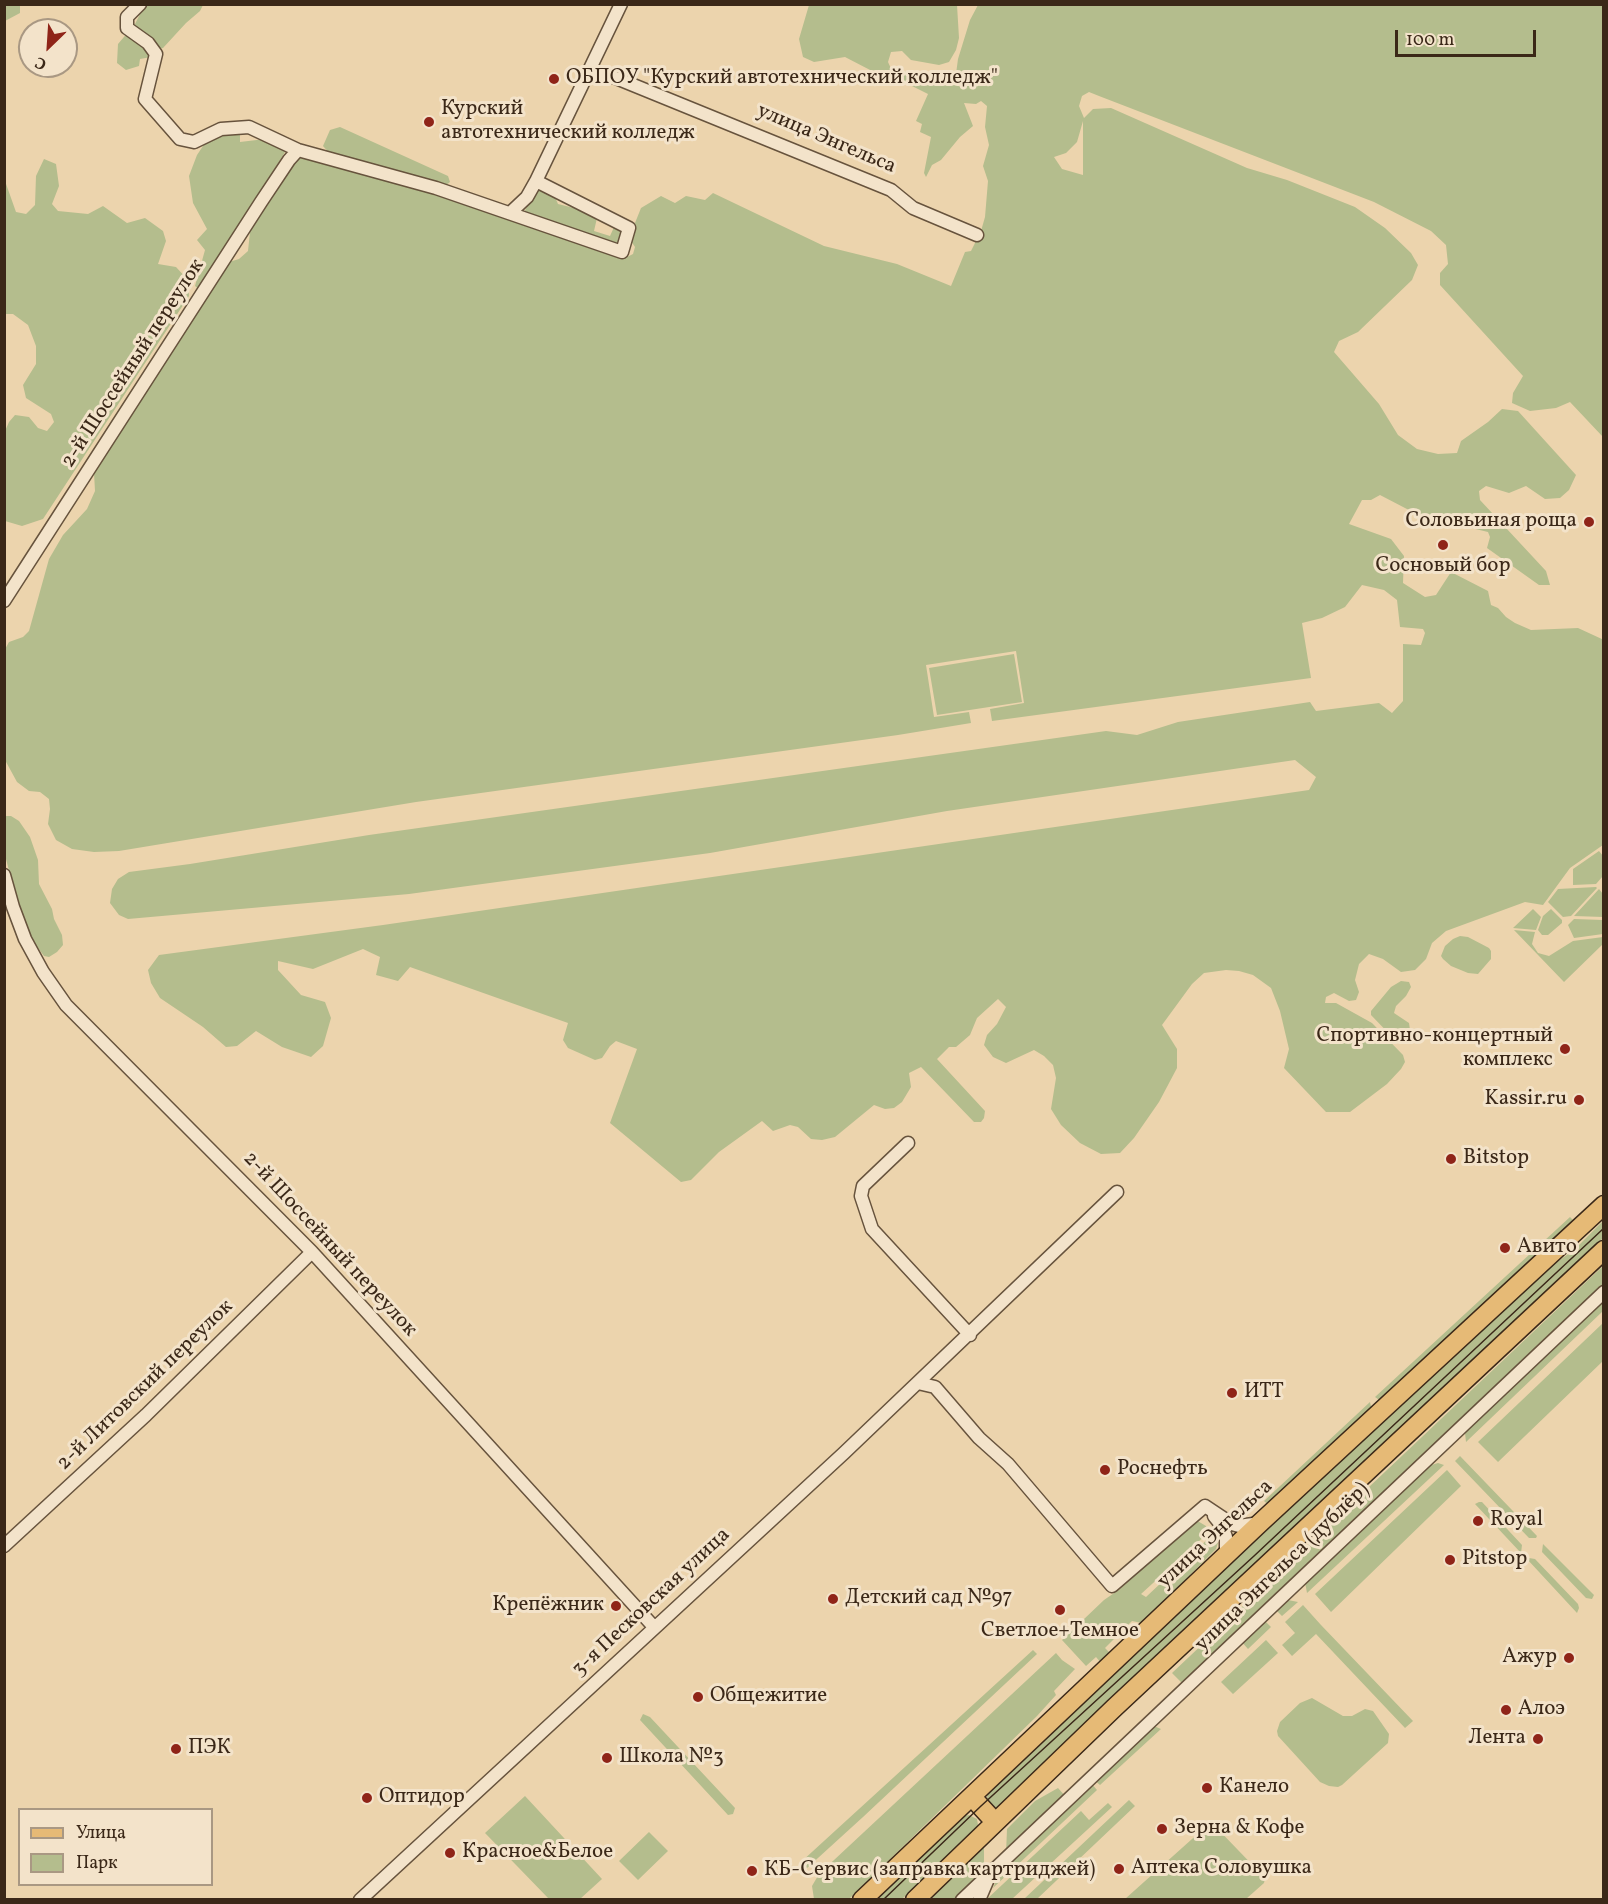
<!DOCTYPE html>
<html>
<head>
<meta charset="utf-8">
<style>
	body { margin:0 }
	#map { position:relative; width:1608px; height:1904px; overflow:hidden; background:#ecd4ad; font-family:Vollkorn,serif }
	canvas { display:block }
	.frame { position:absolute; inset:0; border:6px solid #3b2818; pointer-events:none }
	.legend { position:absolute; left:18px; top:1808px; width:195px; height:78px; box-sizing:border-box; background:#f3e3ca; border:2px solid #a99883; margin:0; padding:8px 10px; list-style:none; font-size:18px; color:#3b2818 }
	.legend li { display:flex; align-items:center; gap:12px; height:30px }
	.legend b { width:30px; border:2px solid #a99883 }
	.north { position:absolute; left:18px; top:18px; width:60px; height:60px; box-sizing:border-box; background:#f3e3ca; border:2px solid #a99883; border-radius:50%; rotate:205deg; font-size:16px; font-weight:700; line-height:24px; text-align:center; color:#3b2818 }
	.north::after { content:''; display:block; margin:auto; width:21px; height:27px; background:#8f2418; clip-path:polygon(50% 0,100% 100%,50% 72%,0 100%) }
	.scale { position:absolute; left:1395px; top:30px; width:141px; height:27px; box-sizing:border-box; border:3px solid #3b2818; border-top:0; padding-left:8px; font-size:18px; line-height:21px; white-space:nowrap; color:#3b2818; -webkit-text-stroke:4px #f3e3ca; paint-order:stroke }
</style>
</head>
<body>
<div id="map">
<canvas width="1608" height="1904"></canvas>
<div class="frame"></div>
<ul class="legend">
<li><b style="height:8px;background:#e6ba76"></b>Улица</li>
<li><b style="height:16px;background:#b4bd8d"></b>Парк</li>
</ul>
<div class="north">С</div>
<div class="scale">100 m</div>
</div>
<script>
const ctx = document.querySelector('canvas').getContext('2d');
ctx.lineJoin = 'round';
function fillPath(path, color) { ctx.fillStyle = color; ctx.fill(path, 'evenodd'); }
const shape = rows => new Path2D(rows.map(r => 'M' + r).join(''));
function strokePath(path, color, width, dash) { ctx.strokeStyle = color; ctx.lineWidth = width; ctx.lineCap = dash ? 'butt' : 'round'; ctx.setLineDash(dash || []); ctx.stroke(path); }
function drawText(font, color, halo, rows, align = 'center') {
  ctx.font = font + ' Vollkorn,serif'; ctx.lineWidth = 6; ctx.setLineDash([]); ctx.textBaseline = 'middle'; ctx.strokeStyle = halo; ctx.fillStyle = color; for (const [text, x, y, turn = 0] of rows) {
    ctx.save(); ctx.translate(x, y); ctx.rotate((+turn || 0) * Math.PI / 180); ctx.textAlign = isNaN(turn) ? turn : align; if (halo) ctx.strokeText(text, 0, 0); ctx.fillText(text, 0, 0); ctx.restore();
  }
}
const green = shape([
	[5,4,20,5,20,13,5,21],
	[148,5,203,5,200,11,186,23,163,48,158,49,151,57,140,59,139,66,126,70,117,63,118,44,135,24,141,12],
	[809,5,957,5,959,38,956,50,949,62,939,65,911,60,902,51,891,52,888,62,893,73,911,71,939,78,961,87,956,74,958,59,970,20,978,5,1603,5,1603,437,1570,402,1556,408,1530,411,1512,403,1513,393,1523,376,1440,285,1440,273,1448,264,1446,245,1431,231,1374,202,1099,96,1089,92,1082,96,1079,106,1084,118,1093,109,1111,108,1247,168,1287,180,1355,207,1385,228,1411,253,1418,265,1412,280,1358,332,1339,341,1334,352,1379,404,1398,435,1417,449,1438,454,1457,453,1461,441,1488,422,1502,409,1518,411,1576,475,1569,490,1560,498,1545,499,1526,486,1509,493,1486,486,1479,491,1480,500,1546,571,1550,585,1539,585,1487,548,1490,537,1488,532,1438,520,1430,521,1380,495,1371,500,1362,500,1349,524,1391,539,1404,556,1403,583,1425,597,1436,595,1451,572,1488,591,1491,605,1498,608,1506,617,1515,623,1531,630,1578,628,1604,640,1603,845,1570,868,1543,905,1525,902,1446,931,1432,943,1426,959,1415,970,1401,972,1383,959,1369,954,1359,964,1355,980,1359,992,1356,1000,1349,1001,1334,993,1326,997,1325,1003,1336,1003,1372,1023,1403,1055,1405,1062,1401,1069,1387,1084,1350,1112,1326,1112,1284,1068,1289,1049,1280,1011,1271,988,1253,975,1239,971,1226,970,1204,973,1192,984,1162,1025,1177,1049,1177,1068,1159,1102,1134,1138,1120,1153,1101,1154,1080,1143,1061,1125,1051,1109,1056,1078,1053,1065,1044,1056,1034,1050,1006,1063,993,1057,984,1045,987,1035,997,1024,1006,1007,998,999,977,1018,970,1035,956,1047,949,1047,937,1059,985,1111,984,1118,981,1122,974,1122,921,1067,909,1073,911,1087,902,1102,894,1108,885,1109,874,1105,835,1137,822,1140,811,1139,798,1127,790,1125,773,1131,762,1121,719,1152,691,1180,681,1182,610,1123,637,1049,616,1041,610,1046,602,1058,595,1060,568,1048,563,1040,568,1023,410,967,398,981,376,975,380,957,363,949,313,969,278,961,278,970,301,995,325,1002,331,1018,323,1046,311,1057,282,1047,256,1031,237,1046,226,1047,203,1027,160,998,151,983,148,970,159,955,383,925,1309,790,1316,777,1295,760,947,811,710,853,409,894,128,919,119,915,110,903,112,889,118,879,129,872,190,864,369,835,1106,731,1137,735,1178,722,1310,702,1316,711,1379,703,1392,713,1403,701,1403,644,1421,645,1425,633,1423,629,1400,627,1397,600,1384,590,1362,585,1345,607,1322,618,1302,623,1311,678,992,721,990,709,1024,703,1016,651,926,665,934,717,969,712,971,723,898,735,416,802,119,851,94,852,72,849,56,840,48,824,50,809,49,799,40,792,29,791,17,782,5,760,4,651,9,642,23,637,29,631,49,559,63,535,87,509,95,491,94,473,219,275,229,262,239,259,248,251,250,232,267,201,292,163,301,156,434,191,627,257,633,254,635,247,629,238,641,208,661,196,675,203,686,196,705,200,713,193,824,246,897,264,951,286,965,252,971,251,981,231,985,217,988,181,983,166,989,145,985,127,987,106,981,101,976,104,964,103,973,126,960,137,941,160,932,165,926,177,924,173,931,137,920,132,922,124,916,121,928,94,906,83,879,82,872,71,845,57,814,62,803,57,799,39],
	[1083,121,1083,175,1062,169,1054,157,1066,153,1077,142],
	[340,127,448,176,450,182,445,186,330,154,323,146,330,130],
	[240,132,240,142,265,139,283,147,285,152,200,290,195,286,205,250,197,240,207,229,193,203,189,176,197,155,207,140,222,133],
	[44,159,56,164,59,186,52,204,58,211,88,214,103,206,127,223,145,218,163,231,166,241,158,264,176,267,188,280,189,296,43,519,22,526,5,521,5,431,9,422,15,415,29,417,38,428,47,431,54,422,51,414,26,398,23,385,36,364,36,346,28,325,13,314,5,314,5,181,16,212,26,214,35,205,36,176],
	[539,188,555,197,558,204,574,208,597,218,594,231,610,236,615,225,624,230,620,243,615,246,523,215,532,195],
	[1014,654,1022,702,937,715,929,668],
	[4,816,11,816,19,821,30,837,38,860,39,884,52,909,54,919,62,935,63,945,57,952,49,957,44,956,32,940,18,906,5,855],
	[1599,851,1603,856,1603,876,1596,884,1573,885,1573,869],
	[1596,887,1597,888,1571,916,1563,917,1548,902,1558,889],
	[1599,889,1603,894,1603,917,1574,916],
	[1533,909,1541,917,1536,930,1513,928],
	[1551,909,1562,920,1562,923,1548,935,1542,935,1538,930,1543,916],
	[1574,919,1603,920,1603,934,1574,938,1568,925],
	[1514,930,1535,932,1532,944,1538,953,1549,956,1573,941,1603,937,1603,944,1564,982],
	[1460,936,1468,937,1489,948,1491,951,1491,959,1478,974,1468,973,1451,966,1443,959,1441,956,1445,946,1453,939],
	[1401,981,1409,982,1411,987,1406,996,1396,1006,1394,1013,1409,1023,1410,1030,1407,1037,1400,1043,1396,1041,1371,1015,1371,1011,1391,987],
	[1570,1217,1577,1224,1385,1404,1375,1397],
	[1603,1221,1603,1238,999,1808,993,1809,986,1800,988,1794,1125,1657,1551,1266,1574,1250],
	[1603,1266,1603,1290,1185,1686,1172,1673],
	[1603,1299,1603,1311,1466,1442,1465,1433,1469,1426],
	[1603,1323,1603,1361,1498,1462,1478,1442],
	[1370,1402,1373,1415,1272,1508,1264,1501],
	[1460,1456,1537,1536,1536,1538,1529,1538,1455,1461],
	[1438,1463,1444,1465,1307,1593,1305,1582,1425,1467],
	[1447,1470,1461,1486,1331,1612,1315,1594],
	[1479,1502,1482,1502,1522,1545,1521,1553,1475,1504],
	[1196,1520,1206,1526,1208,1533,1141,1594,1146,1597,1211,1536,1218,1543,1216,1549,1142,1623,1132,1621,1105,1648,1112,1655,1102,1664,1096,1657,1086,1666,1062,1640,1104,1600,1120,1589],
	[1543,1544,1594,1595,1592,1599,1586,1598,1542,1552],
	[1529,1558,1535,1559,1578,1604,1579,1608,1577,1613,1527,1559],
	[1288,1600,1298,1602,1282,1616,1275,1609,1283,1601],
	[1303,1605,1321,1625,1413,1721,1405,1728,1316,1634,1292,1656,1282,1645,1295,1633,1285,1622],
	[1263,1619,1271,1627,1248,1649,1240,1640],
	[1266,1640,1278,1653,1233,1694,1221,1682],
	[1033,1650,1037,1654,863,1817,807,1868,801,1862],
	[1056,1653,1062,1660,1075,1669,1054,1691,1056,1695,1037,1716,849,1899,814,1899,812,1886,819,1874],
	[1312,1698,1343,1716,1352,1716,1365,1709,1373,1711,1389,1734,1388,1743,1342,1785,1338,1787,1329,1786,1320,1782,1278,1736,1277,1731,1280,1722,1300,1703],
	[643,1714,650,1717,735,1808,733,1814,728,1815,640,1720],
	[1149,1724,1161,1729,1100,1785,1093,1779],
	[1090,1782,1097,1790,993,1888,1004,1863],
	[1058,1788,1066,1797,1006,1854,1007,1829,1035,1801],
	[525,1796,602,1879,580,1899,549,1899,485,1833],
	[1129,1800,1135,1806,1037,1899,1024,1899],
	[1108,1803,1112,1807,1012,1899,987,1899,1081,1811,1089,1820],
	[969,1815,977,1819,978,1825,975,1831,902,1899,874,1900,963,1816],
	[1211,1822,1265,1878,1264,1883,1246,1899,1125,1899],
	[649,1832,668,1851,638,1880,619,1861],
	[984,1847,984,1873,956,1899,930,1900]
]);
const minor = shape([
	[140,4,127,17,127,28,148,43,156,54,145,99,180,139,194,142,221,129,249,127,298,150,436,188,622,252,629,228,536,181,527,197,510,213],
	[586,76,600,74,616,78,783,146,891,190,913,208,977,235],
	[536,181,621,4],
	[4,601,261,202,289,160,298,150],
	[4,875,13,907,25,939,43,972,66,1005,312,1252,654,1627],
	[908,1143,863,1186,861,1196,872,1229,970,1335],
	[918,1383,935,1387,979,1438,1008,1464,1112,1586,1205,1506],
	[1205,1506,1232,1524,1239,1526,1260,1523],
	[1214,1516,1222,1526,1226,1537,1226,1556],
	[4,1546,146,1415,312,1252],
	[360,1900,844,1453,1117,1192],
	[962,1900,1604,1292],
	[979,1900,988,1879]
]);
const primary = shape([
	[972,1797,995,1822],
	[862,1900,1260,1523,1604,1205],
	[915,1900,1114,1708,1604,1250]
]);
const tram = shape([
	[883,1900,981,1806,1254,1556,1604,1228]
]);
const markers = [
	[554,79,6,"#8f2418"],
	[429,122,6,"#8f2418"],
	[1589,522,6,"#8f2418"],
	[1443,545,6,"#8f2418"],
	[1565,1049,6,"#8f2418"],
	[1579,1100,6,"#8f2418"],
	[1451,1159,6,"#8f2418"],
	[1505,1248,6,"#8f2418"],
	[1232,1393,6,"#8f2418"],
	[1105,1470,6,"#8f2418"],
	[1478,1521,6,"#8f2418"],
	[1450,1560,6,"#8f2418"],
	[833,1599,6,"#8f2418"],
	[616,1606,6,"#8f2418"],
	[1060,1610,6,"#8f2418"],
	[1569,1658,6,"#8f2418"],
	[698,1697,6,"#8f2418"],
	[1506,1710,6,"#8f2418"],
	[1538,1739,6,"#8f2418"],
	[176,1749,6,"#8f2418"],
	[607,1758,6,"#8f2418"],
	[1207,1788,6,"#8f2418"],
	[367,1798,6,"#8f2418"],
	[1162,1829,6,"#8f2418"],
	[450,1853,6,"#8f2418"],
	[1119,1869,6,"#8f2418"],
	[752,1871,6,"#8f2418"]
];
const poiNames = [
	["ОБПОУ \"Курский автотехнический колледж\"",566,79],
	["Курский",441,110],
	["автотехнический колледж",441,134],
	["Соловьиная роща",1577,522,"right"],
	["Сосновый бор",1443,567,"center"],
	["Спортивно-концертный",1553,1037,"right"],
	["комплекс",1553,1061,"right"],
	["Kassir.ru",1567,1100,"right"],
	["Bitstop",1463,1159],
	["Авито",1517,1248],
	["ИТТ",1244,1393],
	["Роснефть",1117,1470],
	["Royal",1490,1521],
	["Pitstop",1462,1560],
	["Детский сад №97",845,1599],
	["Крепёжник",604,1606,"right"],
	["Светлое+Темное",1060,1632,"center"],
	["Ажур",1557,1658,"right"],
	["Общежитие",710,1697],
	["Алоэ",1518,1710],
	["Лента",1526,1739,"right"],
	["ПЭК",188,1749],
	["Школа №3",619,1758],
	["Канело",1219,1788],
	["Оптидор",379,1798],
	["Зерна & Кофе",1174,1829],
	["Красное&Белое",462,1853],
	["Аптека Соловушка",1131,1869],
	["КБ-Сервис (заправка картриджей)",764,1871]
];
const streetNames = [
	["улица Энгельса",826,140,23],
	["2-й Шоссейный переулок",134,364,-57],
	["2-й Шоссейный переулок",329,1245,47],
	["2-й Литовский переулок",146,1386,-44],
	["улица Энгельса",1216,1535,-43],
	["улица Энгельса (дублёр)",1283,1568,-44],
	["3-я Песковская улица",652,1603,-43]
];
fillPath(green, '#b4bd8d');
strokePath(minor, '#67533d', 15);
strokePath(primary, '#3b2818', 21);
strokePath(minor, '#f3e3ca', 12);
strokePath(primary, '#e6ba76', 18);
strokePath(tram, '#3b2818', 1.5);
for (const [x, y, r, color] of markers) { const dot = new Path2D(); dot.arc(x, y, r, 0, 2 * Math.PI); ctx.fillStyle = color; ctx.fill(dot); strokePath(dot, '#f3e3ca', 2); }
drawText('21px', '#3b2818', '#f3e3ca', poiNames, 'left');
drawText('21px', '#3b2818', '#f3e3ca', streetNames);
</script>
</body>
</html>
